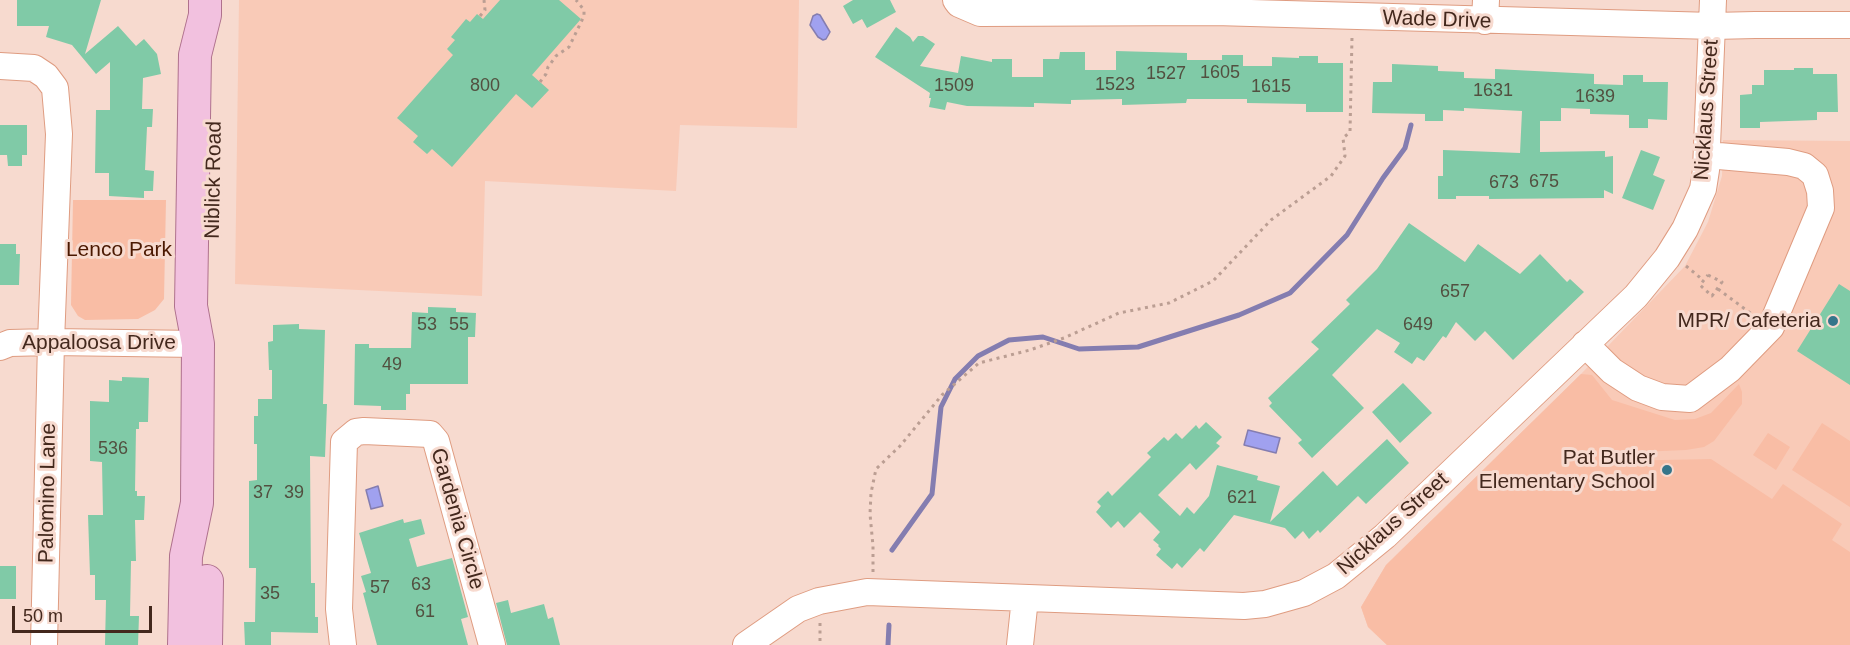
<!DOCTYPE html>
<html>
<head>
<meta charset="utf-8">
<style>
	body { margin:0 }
	#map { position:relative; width:1850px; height:645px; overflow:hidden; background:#f7dacf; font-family:Arial,sans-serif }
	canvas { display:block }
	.scale { position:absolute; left:12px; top:606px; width:140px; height:27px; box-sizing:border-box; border:3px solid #43281d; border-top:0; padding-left:8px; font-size:18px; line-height:21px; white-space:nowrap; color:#43281d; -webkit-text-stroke:4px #f7dacf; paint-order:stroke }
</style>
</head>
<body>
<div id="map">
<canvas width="1850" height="645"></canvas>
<div class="scale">50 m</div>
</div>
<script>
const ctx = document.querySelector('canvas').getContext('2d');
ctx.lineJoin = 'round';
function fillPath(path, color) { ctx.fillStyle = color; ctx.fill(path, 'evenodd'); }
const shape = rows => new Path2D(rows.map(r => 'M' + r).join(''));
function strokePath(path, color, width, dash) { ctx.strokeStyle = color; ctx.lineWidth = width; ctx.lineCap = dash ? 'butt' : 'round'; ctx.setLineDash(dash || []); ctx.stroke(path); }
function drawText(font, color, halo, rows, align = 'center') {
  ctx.font = font + ' Arial,sans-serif'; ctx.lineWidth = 6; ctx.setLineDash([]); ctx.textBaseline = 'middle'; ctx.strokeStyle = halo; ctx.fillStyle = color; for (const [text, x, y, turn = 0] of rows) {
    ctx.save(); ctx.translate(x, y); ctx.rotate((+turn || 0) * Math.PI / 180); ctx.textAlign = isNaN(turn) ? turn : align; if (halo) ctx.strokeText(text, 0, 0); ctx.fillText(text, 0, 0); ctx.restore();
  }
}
const built = shape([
	[239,0,799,0,797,128,680,125,676,191,485,181,482,296,235,284],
	[1723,140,1850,141,1850,645,1387,645,1368,627,1361,607,1386,565,1581,374,1685,266,1708,222,1722,176]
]);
const green = shape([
	[73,200,166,200,164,299,155,310,138,319,85,320,78,316,71,305],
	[1581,374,1592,375,1612,400,1675,420,1695,419,1711,413,1739,384,1742,392,1742,404,1714,441,1704,447,1686,450,1616,453,1615,461,1711,459,1772,499,1783,484,1842,524,1832,540,1850,552,1850,645,1387,645,1368,627,1361,607,1386,565],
	[1822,423,1850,441,1850,507,1792,470],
	[1768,433,1790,447,1776,470,1753,455]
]);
const water = shape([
	[817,14,820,15,830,32,826,39,823,40,818,37,810,25,813,16,817,14],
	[1248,430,1280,438,1276,453,1244,445,1248,430],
	[378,486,383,506,371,509,366,490,378,486]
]);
const stream = shape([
	[892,550,932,494,941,407,955,379,978,356,1009,340,1043,337,1079,349,1138,347,1239,315,1290,293,1347,235,1383,178,1405,148,1411,125],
	[888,645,889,625]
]);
const building = shape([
	[17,0,101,0,85,54,118,26,136,46,144,39,157,54,161,74,143,78,142,109,153,109,152,127,147,127,145,170,154,171,153,191,144,191,144,198,109,196,109,173,95,173,96,110,110,110,110,62,96,74,72,45,46,37,49,26,17,26],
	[500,0,559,0,581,19,532,75,549,90,532,108,516,94,452,167,432,149,427,154,413,142,418,136,397,118,453,55,447,49,455,40,451,37,466,19,470,22,477,14,483,19],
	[853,0,890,0,896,12,867,28,862,19,853,24,843,6],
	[896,27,910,37,913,42,918,36,923,36,935,44,920,66,958,73,961,56,992,62,992,59,1012,59,1012,77,1043,77,1043,59,1059,59,1060,52,1085,52,1085,70,1116,70,1116,51,1187,53,1187,60,1222,60,1222,55,1243,55,1243,66,1272,66,1272,57,1299,58,1299,56,1318,56,1318,63,1343,63,1343,112,1306,112,1306,104,1247,103,1247,99,1187,99,1186,103,1122,105,1122,99,1071,100,1071,104,1034,103,1034,107,967,106,947,102,945,110,929,107,931,98,929,98,930,93,875,57],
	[1392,64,1438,66,1438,71,1464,72,1464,78,1495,79,1495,69,1594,74,1594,84,1623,85,1623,75,1643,75,1643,82,1668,82,1667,120,1648,119,1648,128,1629,128,1629,115,1590,114,1590,109,1561,108,1561,121,1540,121,1540,152,1605,151,1605,157,1613,156,1613,194,1604,190,1604,198,1489,199,1489,196,1456,196,1456,199,1438,199,1438,176,1443,176,1443,150,1520,153,1522,111,1464,108,1464,111,1443,110,1443,121,1425,121,1425,114,1372,113,1373,82,1392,82],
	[1794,68,1813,68,1813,74,1837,74,1838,112,1817,112,1817,120,1760,122,1760,128,1740,128,1740,95,1752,94,1752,85,1764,85,1764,70,1794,70],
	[0,125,27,125,27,155,22,155,22,166,8,166,7,155,0,155],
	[1641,150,1660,157,1653,175,1665,180,1653,210,1622,198],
	[1409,223,1465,262,1478,244,1520,274,1540,254,1567,282,1570,279,1584,292,1513,360,1485,331,1475,341,1456,322,1446,338,1443,336,1424,361,1417,357,1412,364,1394,352,1400,343,1377,329,1332,375,1364,408,1312,458,1298,443,1302,440,1269,406,1272,403,1268,398,1319,349,1311,342,1350,304,1346,300,1377,269],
	[0,244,16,244,16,254,20,254,19,285,0,285],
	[1839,284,1850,291,1850,385,1797,351],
	[428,307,456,308,456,312,476,313,475,337,468,337,468,384,410,384,410,394,406,394,406,410,381,410,381,406,354,405,355,344,369,344,369,348,411,348,412,312,428,313],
	[299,324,299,329,325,330,323,404,327,404,325,457,310,456,311,583,315,583,315,617,318,617,318,633,271,632,271,645,245,645,244,622,255,622,256,568,249,568,249,481,257,480,257,444,254,444,254,416,258,416,258,399,272,399,272,370,269,370,268,342,273,341,273,325],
	[122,377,149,378,148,422,139,422,139,429,136,429,135,491,137,491,137,496,145,496,144,520,135,520,136,561,131,561,130,616,139,616,138,645,105,645,106,600,95,600,95,575,90,575,88,515,103,515,102,462,90,461,90,401,109,402,109,380,122,381],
	[1403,383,1432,413,1400,443,1372,412],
	[1206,422,1222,437,1216,443,1220,446,1196,470,1190,463,1158,495,1180,516,1187,507,1194,514,1209,496,1217,465,1258,476,1257,480,1280,486,1270,522,1323,471,1337,486,1387,439,1409,463,1366,504,1358,496,1320,533,1318,530,1309,539,1303,531,1295,539,1285,528,1234,515,1204,552,1200,548,1182,568,1177,563,1172,569,1156,555,1161,549,1158,546,1159,545,1153,540,1160,532,1140,512,1124,528,1118,521,1111,528,1096,512,1101,506,1097,502,1108,491,1112,496,1151,457,1147,453,1164,437,1168,441,1176,433,1182,439,1196,425,1199,429],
	[403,519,404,523,421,519,425,534,409,539,417,567,452,558,468,617,461,619,468,645,377,645,363,593,366,592,361,576,371,573,359,533],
	[0,566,16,566,16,599,0,599],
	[508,600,511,613,544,604,548,619,553,617,560,645,507,645,496,603]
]);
const path = shape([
	[480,16,485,10,484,0],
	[540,82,546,74,548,67,556,56,569,47,584,16,584,10,576,0],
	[1686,266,1703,280],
	[1708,275,1722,282,1712,296,1700,285,1708,275],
	[1718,289,1753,315],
	[873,572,873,546,870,514,871,493,876,469,900,446,942,395,979,363,1030,350,1064,338,1119,313,1169,303,1213,281,1271,220,1331,176,1345,156,1343,138,1350,132,1352,37],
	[820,623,820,645]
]);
const minor = shape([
	[956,0,959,4,980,13,1215,12,1713,26,1755,25,1850,25],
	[1485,21,1486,0],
	[0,66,34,68,46,76,55,88,59,134,51,342,44,645],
	[1585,344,1612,371,1638,388,1662,397,1690,399,1730,369,1771,327,1821,208,1820,191,1815,175,1804,166,1788,162,1707,155],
	[0,347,10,343,51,342,198,344],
	[343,645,339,609,344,442,356,432,364,431,430,434,436,441,492,645],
	[746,645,798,609,819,601,867,592,1244,606,1265,604,1304,593,1336,576,1385,536,1636,296,1667,258,1685,229,1703,189,1706,170,1713,0],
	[1020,645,1025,598]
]);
const major = shape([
	[184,645,186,556,197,503,198,344,191,306,195,55,205,15,205,0],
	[206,645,207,581]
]);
const markers = [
	[1833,321,6,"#36758a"],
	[1667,470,6,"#36758a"]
];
const numberNames = [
	["1605",1220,73],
	["1527",1166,74],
	["1523",1115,85],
	["800",485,86],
	["1509",954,86],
	["1615",1271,87],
	["1631",1493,91],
	["1639",1595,97],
	["675",1544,182],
	["673",1504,183],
	["657",1455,292],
	["53",427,325],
	["55",459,325],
	["649",1418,325],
	["49",392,365],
	["536",113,449],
	["37",263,493],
	["39",294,493],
	["621",1242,498],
	["63",421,585],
	["57",380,588],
	["35",270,594],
	["61",425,612]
];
const streetNames = [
	["Wade Drive",1437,20,2],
	["Nicklaus Street",1707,110,-86],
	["Niblick Road",214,180,-89],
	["Appaloosa Drive",99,343],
	["Palomino Lane",48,493,-89],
	["Gardenia Circle",457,519,74],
	["Nicklaus Street",1393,524,-42]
];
const parkNames = [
	["Lenco Park",119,250]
];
const poiNames = [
	["MPR/ Cafeteria",1821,321],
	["Pat Butler",1655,458],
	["Elementary School",1655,482]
];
fillPath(built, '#f9cab7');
fillPath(green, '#f9bda5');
fillPath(water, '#a0a1ef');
strokePath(water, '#847db0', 1.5);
strokePath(stream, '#847db0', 5);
fillPath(building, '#80caa7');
strokePath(minor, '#df9c81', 28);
strokePath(major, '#af718d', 34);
strokePath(path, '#bb9e93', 3, [3, 4.5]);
strokePath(minor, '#fff', 26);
strokePath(major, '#f2c1df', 32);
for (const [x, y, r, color] of markers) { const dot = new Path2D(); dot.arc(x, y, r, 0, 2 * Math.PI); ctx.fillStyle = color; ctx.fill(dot); strokePath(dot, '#f7dacf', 2); }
drawText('18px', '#525040', null, numberNames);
drawText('21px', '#43281d', '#f7dacf', streetNames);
drawText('21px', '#4b1800', '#f7dacf', parkNames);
drawText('21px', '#43281d', '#f7dacf', poiNames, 'right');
</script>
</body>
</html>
